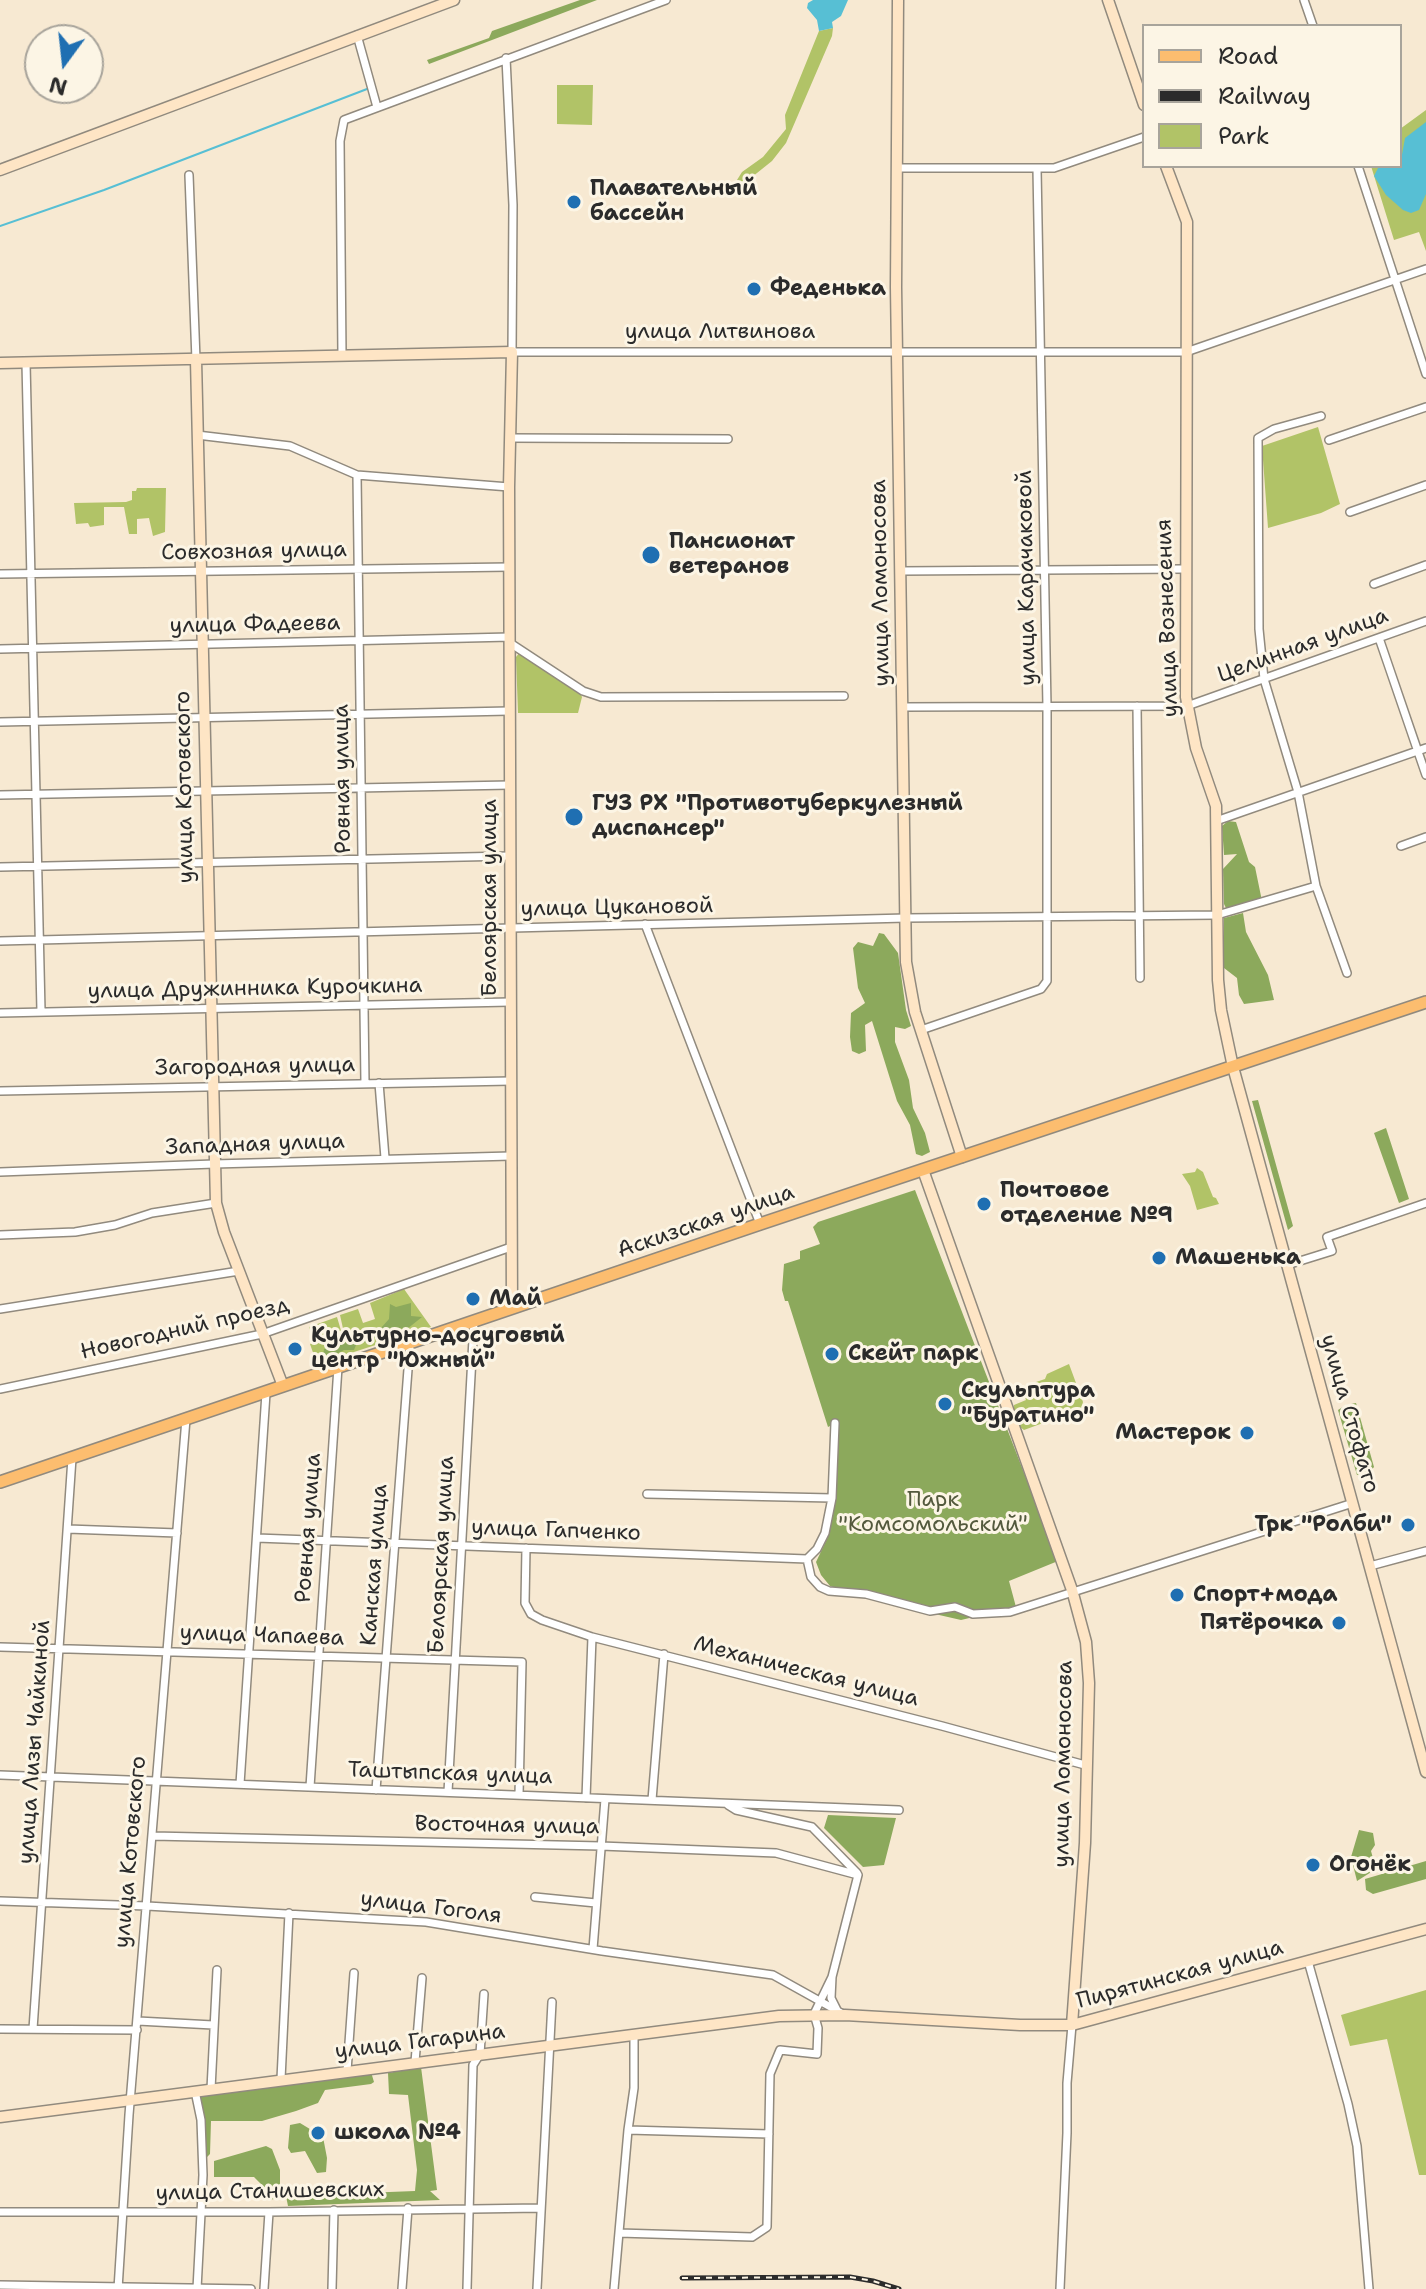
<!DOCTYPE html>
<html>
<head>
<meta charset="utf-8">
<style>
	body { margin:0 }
	#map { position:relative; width:1426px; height:2289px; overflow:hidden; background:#f7e9d2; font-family:"Shantell Sans",sans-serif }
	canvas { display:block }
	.legend { position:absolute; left:1142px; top:24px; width:260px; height:144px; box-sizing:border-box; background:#fcf5e5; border:2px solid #a8a49b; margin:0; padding:10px 14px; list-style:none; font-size:24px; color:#2b2b2b }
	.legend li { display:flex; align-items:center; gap:16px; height:40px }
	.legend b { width:40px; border:2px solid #a8a49b }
	.north { position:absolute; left:24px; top:24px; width:80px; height:80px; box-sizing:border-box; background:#fcf5e5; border:2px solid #a8a49b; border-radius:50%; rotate:195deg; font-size:22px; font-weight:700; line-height:32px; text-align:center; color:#2b2b2b }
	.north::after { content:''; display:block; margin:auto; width:28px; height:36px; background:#1f6fb2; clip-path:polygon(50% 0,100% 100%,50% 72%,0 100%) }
</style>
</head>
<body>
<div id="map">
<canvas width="1426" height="2289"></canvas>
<ul class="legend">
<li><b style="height:10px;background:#fcbd6f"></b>Road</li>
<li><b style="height:10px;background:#2b2b2b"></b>Railway</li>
<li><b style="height:22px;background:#b1c367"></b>Park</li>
</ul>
<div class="north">N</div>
</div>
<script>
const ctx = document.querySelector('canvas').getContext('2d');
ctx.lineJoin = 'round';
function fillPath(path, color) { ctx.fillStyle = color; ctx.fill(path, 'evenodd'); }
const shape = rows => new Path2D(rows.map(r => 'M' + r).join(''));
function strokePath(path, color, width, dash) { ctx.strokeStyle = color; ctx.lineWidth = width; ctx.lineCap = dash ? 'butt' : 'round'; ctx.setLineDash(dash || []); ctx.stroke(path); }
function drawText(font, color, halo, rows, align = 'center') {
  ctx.font = font + ' "Shantell Sans",sans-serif'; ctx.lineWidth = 6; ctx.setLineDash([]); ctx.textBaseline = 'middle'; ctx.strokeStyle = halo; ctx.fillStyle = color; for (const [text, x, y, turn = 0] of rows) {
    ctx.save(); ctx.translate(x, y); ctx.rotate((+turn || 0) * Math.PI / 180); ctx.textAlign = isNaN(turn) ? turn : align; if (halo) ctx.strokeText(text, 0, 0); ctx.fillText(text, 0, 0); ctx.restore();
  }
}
const green = shape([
	[833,28,832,36,786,143,772,161,742,185,737,180,742,172,763,157,786,129,785,115,819,31],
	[557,85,593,85,592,125,557,124],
	[1426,110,1426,251,1419,232,1394,240,1371,166,1400,166,1400,129],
	[1318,427,1340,504,1321,513,1268,528,1262,446],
	[137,488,166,488,165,532,153,536,149,518,137,519,137,534,129,534,124,507,104,507,104,525,90,527,88,523,76,524,74,503,126,502,132,500,132,491,136,491],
	[520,652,579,691,582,697,578,713,518,713,516,657],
	[1197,1168,1203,1172,1213,1197,1216,1198,1219,1204,1197,1210,1190,1186,1182,1174,1195,1172],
	[404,1289,431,1327,317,1364,310,1344,315,1342,309,1327,337,1317,342,1334,344,1333,340,1315,358,1309,363,1323,375,1319,370,1303],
	[1069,1364,1083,1402,1081,1409,1024,1430,1020,1427,1014,1409,1014,1405,1026,1400,1021,1387,1045,1379,1047,1374],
	[1426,1990,1426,2175,1419,2175,1387,2039,1350,2046,1341,2015]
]);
const forest = shape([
	[580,0,597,0,429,64,427,60,489,38,492,31],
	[1228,821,1236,822,1249,862,1255,867,1262,901,1226,908,1224,904,1223,869,1237,854,1224,855,1222,826],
	[1243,913,1246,932,1268,975,1274,1000,1244,1004,1239,995,1237,978,1224,968,1224,918],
	[879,933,884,934,898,953,906,1010,911,1026,905,1029,895,1027,895,1042,909,1080,913,1108,925,1133,930,1152,922,1156,916,1154,910,1125,897,1101,872,1021,865,1025,866,1051,859,1054,852,1051,850,1037,851,1013,865,1003,858,988,853,948,858,942,873,946],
	[1258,1100,1293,1226,1288,1230,1252,1101],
	[1386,1128,1409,1199,1399,1203,1374,1133],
	[915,1190,1058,1561,1009,1581,1016,1607,961,1620,865,1598,830,1586,821,1575,816,1562,828,1537,836,1497,838,1422,828,1427,788,1301,785,1301,782,1290,784,1264,800,1259,800,1251,820,1244,813,1227,818,1222],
	[411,1303,411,1316,422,1317,407,1329,392,1328,384,1337,377,1340,372,1335,367,1343,358,1340,354,1350,344,1350,333,1356,323,1355,324,1349,355,1339,358,1332,381,1328,389,1319,390,1304,396,1307],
	[1356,1403,1374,1467,1369,1473,1357,1475,1338,1410,1346,1405],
	[828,1815,896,1818,884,1865,863,1867,824,1828],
	[1359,1830,1373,1833,1375,1845,1371,1851,1376,1869,1357,1881,1351,1857],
	[1426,1861,1426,1879,1373,1894,1366,1890,1365,1879],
	[421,2067,437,2190,430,2191,440,2200,288,2206,286,2196,415,2191,417,2170,408,2095,389,2094,388,2073],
	[371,2072,374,2082,371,2084,325,2090,318,2103,296,2111,262,2121,211,2121,210,2154,207,2157,203,2155,198,2094],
	[300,2123,323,2137,327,2158,326,2172,317,2173,305,2151,291,2153,288,2148,290,2125],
	[266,2146,272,2149,280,2170,280,2187,274,2199,269,2200,264,2187,254,2177,214,2177,214,2161]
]);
const water = shape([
	[813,0,848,0,841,16,832,22,833,28,819,31,817,20,807,8,808,3],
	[1426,122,1426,194,1419,210,1411,213,1403,210,1386,195,1374,176,1379,166,1400,166,1405,138]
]);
const stream = shape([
	[0,226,104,190,367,89]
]);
const street = shape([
	[1304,0,1313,26],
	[357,35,377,107],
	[506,58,513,205,512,352,1186,352,1426,269],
	[1358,166,1426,374],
	[897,168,1054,168,1144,137],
	[189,175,196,360],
	[342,355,340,141,344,120,666,0],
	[26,363,41,1011],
	[1321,416,1274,429,1258,438,1259,629,1264,679,1298,792,1316,886,1347,973],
	[197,435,290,446,357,475,509,487],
	[510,438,728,439],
	[1329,440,1426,407],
	[357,475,365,1083],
	[1350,512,1426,485],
	[901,571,1184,569],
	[0,574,510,567],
	[1374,584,1426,565],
	[1379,638,1426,775],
	[510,643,583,691,601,697,844,696],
	[0,649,510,637],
	[1137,706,1140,978],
	[903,707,1187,706,1426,621],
	[0,722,509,711],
	[0,795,510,785],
	[1216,821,1426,748],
	[1401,846,1426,837],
	[0,867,510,856],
	[645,924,760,1224],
	[0,941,906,918,1217,915,1316,886],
	[0,1013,510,1002],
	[921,1030,1041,989,1047,981,1047,707,1037,169],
	[379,1083,385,1158],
	[0,1091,511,1081],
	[0,1172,214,1164,511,1156],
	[0,1235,75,1232,115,1225,152,1213,216,1203],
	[1287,1265,1332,1251,1327,1237,1426,1203],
	[0,1309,239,1271],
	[0,1389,262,1334,511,1247],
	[647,1494,832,1498],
	[68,1529,177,1533],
	[257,1538,807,1559,817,1549,825,1533,832,1498,835,1423],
	[526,1548,525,1603,531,1614,542,1620,592,1637,942,1726,1085,1765],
	[807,1559,811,1577,820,1587,829,1591,866,1594,930,1611,955,1607,973,1614,1010,1612,1353,1503],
	[1370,1566,1426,1551],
	[0,1647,522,1662,519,1795],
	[0,1775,899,1810],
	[240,1784,266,1393],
	[310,1787,338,1367],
	[376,1790,410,1343],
	[448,1792,474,1321],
	[586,1798,592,1637],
	[652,1800,664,1654],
	[728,1805,736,1810,812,1827,857,1873],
	[153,1836,601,1846,776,1853,858,1875],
	[535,1897,596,1903],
	[0,1901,147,1906,426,1922,602,1951,773,1975,843,2014],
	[593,1949,605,1799],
	[1308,1961,1348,2104,1357,2146,1369,2289],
	[838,2012,831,1998,832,1977,858,1875],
	[138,2021,213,2025],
	[0,2029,137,2030],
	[33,2029,72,1458],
	[415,2062,422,1978],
	[347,2071,354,1973],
	[281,2079,289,1913],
	[211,2089,217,1970],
	[195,2091,201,2120,203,2175,197,2289],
	[628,2130,769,2134],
	[0,2212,269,2212,540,2208],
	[619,2233,752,2237,767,2227,770,2074,780,2050,817,2054,818,2028,814,2014,832,1977],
	[0,2285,251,2289],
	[118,2289,129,2115,186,1419],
	[264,2289,269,2212],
	[332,2289,334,2210],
	[402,2289,408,2208],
	[467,2289,473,2065,480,2054,484,1994],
	[537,2289,552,2002],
	[614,2289,628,2130,634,2088,634,2034],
	[1060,2289,1067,2133,1067,2083,1072,2025]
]);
const secondary = shape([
	[898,0,896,287,906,962,915,1012,962,1157],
	[1108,0,1144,105],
	[1166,166,1187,222,1186,697,1196,748,1216,806,1218,980,1221,1010,1233,1067,1426,1772],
	[0,170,454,0],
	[196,360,216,1203,224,1232,283,1386],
	[0,363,512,352,509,487,512,1308],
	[923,1170,1072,1590,1086,1642,1089,1683,1085,1843,1072,2025],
	[0,2117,779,2016,845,2015,1020,2025,1072,2025,1426,1929]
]);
const primary = shape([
	[0,1482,760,1224,1426,1002]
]);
const rail = shape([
	[682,2278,850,2277,873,2281,899,2289]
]);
const markers = [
	[574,202,8,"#1f6fb2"],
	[754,289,8,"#1f6fb2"],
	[651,555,10,"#1f6fb2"],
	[574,817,10,"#1f6fb2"],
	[984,1204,8,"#1f6fb2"],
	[1159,1258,8,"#1f6fb2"],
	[473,1299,8,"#1f6fb2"],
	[295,1349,8,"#1f6fb2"],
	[832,1354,8,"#1f6fb2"],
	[945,1404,8,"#1f6fb2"],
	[1247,1433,8,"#1f6fb2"],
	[1408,1525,8,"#1f6fb2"],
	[1177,1595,8,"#1f6fb2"],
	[1339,1623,8,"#1f6fb2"],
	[1313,1865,8,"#1f6fb2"],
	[318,2133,8,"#1f6fb2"]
];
const poiNames = [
	["Плавательный",590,189],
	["бассейн",590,214],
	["Феденька",770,289],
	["Пансионат",669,542],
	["ветеранов",669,567],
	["ГУЗ РХ \"Противотуберкулезный",592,804],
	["диспансер\"",592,829],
	["Почтовое",1000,1191],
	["отделение №9",1000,1216],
	["Машенька",1175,1258],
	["Май",489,1299],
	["Культурно-досуговый",311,1336],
	["центр \"Южный\"",311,1361],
	["Скейт парк",848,1354],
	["Скульптура",961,1391],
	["\"Буратино\"",961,1416],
	["Мастерок",1231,1433,"right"],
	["Трк \"Ролби\"",1392,1525,"right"],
	["Спорт+мода",1193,1595],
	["Пятёрочка",1323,1623,"right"],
	["Огонёк",1329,1865],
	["школа №4",334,2133]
];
const streetNames = [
	["улица Литвинова",720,332],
	["Совхозная улица",254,552,-1],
	["улица Карачаковой",1027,578,-91],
	["улица Ломоносова",881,583,-91],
	["улица Вознесения",1168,618,-92],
	["улица Фадеева",255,625,-1],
	["Целинная улица",1303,646,-20],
	["Ровная улица",343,779,-91],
	["улица Котовского",185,787,-91],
	["Белоярская улица",490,898,-90],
	["улица Цукановой",617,908,-1],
	["улица Дружинника Курочкина",255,989,-1],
	["Загородная улица",255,1067,-1],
	["Западная улица",255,1145,-2],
	["Аскизская улица",706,1222,-19],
	["Новогодний проезд",185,1329,-13],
	["улица Стофато",1349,1414,74],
	["Ровная улица",309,1528,-86],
	["улица Гапченко",556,1531,2],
	["Белоярская улица",442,1555,-87],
	["Канская улица",375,1565,-86],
	["улица Чапаева",262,1636,2],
	["Механическая улица",806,1672,14],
	["улица Лизы Чайкиной",35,1742,-86],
	["улица Ломоносова",1064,1764,-89],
	["Таштыпская улица",450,1774,2],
	["Восточная улица",507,1826,1],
	["улица Котовского",131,1852,-85],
	["улица Гоголя",431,1908,7],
	["Пирятинская улица",1180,1975,-15],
	["улица Гагарина",420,2042,-7],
	["улица Станишевских",270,2192,-1]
];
const parkNames = [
	["Парк",933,1500],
	["\"Комсомольский\"",933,1525]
];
fillPath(green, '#b1c367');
fillPath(forest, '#8ca95c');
fillPath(water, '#57bfd4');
strokePath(stream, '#57bfd4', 2);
strokePath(street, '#918a7e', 10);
strokePath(secondary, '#918a7e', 13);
strokePath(primary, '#918a7e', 14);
strokePath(street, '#fff', 7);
strokePath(secondary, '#fee5c5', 10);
strokePath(primary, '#fcbd6f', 11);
strokePath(rail, '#2b2b2b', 5);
strokePath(rail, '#fcf5e5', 2, [6]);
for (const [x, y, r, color] of markers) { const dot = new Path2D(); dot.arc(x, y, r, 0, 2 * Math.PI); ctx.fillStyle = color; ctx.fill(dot); strokePath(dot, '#fcf5e5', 3); }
drawText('bold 22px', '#2b2b2b', '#fcf5e5', poiNames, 'left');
drawText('22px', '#2b2b2b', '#fcf5e5', streetNames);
drawText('22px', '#53593d', '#fcf5e5', parkNames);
</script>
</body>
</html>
